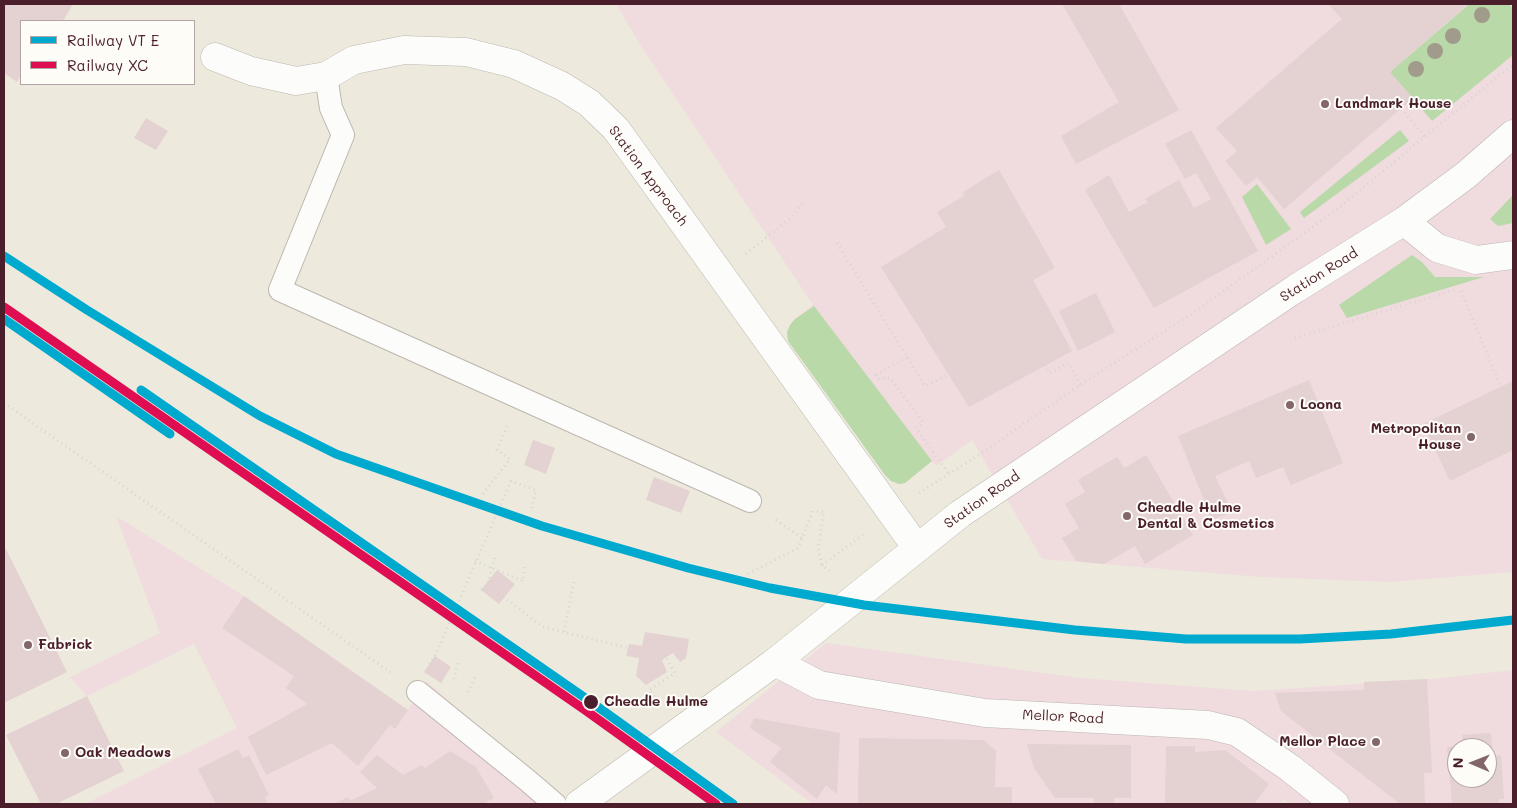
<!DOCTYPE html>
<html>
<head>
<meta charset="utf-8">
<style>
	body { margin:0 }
	#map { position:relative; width:1517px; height:808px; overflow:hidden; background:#edeadd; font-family:Mali,sans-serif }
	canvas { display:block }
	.frame { position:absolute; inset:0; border:5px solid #4a1f2b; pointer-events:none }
	.legend { position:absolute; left:20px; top:20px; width:175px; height:65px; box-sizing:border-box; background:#fdfcf7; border:1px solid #b5a4a5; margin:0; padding:6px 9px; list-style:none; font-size:15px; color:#4a1f2b }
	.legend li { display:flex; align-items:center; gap:10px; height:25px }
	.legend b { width:25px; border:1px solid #b5a4a5 }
	.north { position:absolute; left:1447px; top:738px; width:50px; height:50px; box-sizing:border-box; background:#fdfcf7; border:1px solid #b5a4a5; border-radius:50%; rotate:271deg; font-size:14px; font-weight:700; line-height:20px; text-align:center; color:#4a1f2b }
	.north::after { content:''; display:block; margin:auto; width:18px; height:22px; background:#836669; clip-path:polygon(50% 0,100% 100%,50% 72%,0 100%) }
</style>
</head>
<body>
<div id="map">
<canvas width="1517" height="808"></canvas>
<div class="frame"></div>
<ul class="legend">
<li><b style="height:6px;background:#00a9ce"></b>Railway VT E</li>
<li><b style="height:6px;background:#df0d52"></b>Railway XC</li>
</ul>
<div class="north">N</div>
</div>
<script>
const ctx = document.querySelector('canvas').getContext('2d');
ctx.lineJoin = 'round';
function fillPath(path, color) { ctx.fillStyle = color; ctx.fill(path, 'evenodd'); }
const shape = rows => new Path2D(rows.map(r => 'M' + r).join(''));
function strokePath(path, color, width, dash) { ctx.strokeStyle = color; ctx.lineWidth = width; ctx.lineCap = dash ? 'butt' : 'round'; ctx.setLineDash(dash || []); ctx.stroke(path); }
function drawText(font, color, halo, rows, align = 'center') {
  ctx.font = font + ' Mali,sans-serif'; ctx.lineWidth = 4; ctx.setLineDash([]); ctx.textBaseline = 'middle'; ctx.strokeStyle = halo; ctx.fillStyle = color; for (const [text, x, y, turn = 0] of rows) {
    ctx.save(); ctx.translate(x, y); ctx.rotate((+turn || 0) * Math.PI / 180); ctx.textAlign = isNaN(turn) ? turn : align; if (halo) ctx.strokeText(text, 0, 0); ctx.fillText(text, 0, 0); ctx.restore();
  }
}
const built = shape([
	[616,4,1513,4,1513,572,1390,582,1260,577,1042,559,972,440,936,466,932,461,905,483,899,484,891,481,885,475,788,341,787,332,790,325,795,319,813,305,639,43],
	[116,516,244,596,408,710,426,681,567,804,85,804,237,728,194,644,87,696,70,677,160,633],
	[826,643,1080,678,1253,691,1432,679,1513,670,1513,804,1290,804,1284,799,1280,804,813,804,716,732],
	[1457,748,1487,748,1487,778,1457,778]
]);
const green = shape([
	[1466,4,1509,4,1513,9,1513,55,1432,121,1390,72,1467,6],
	[1400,130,1409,141,1304,218,1300,212],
	[1257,184,1291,229,1266,245,1242,197],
	[1513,195,1513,223,1498,226,1490,219],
	[1412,255,1422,262,1435,277,1484,277,1347,318,1339,305],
	[814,306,932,461,905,483,899,484,891,481,885,475,788,341,787,332,790,325,795,319]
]);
const building = shape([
	[4,4,73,4,63,21,21,21,21,75,17,82,4,73],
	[1062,4,1119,4,1179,110,1076,164,1061,136,1119,102],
	[1328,4,1466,4,1467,5,1390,72,1413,98,1284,209,1257,177,1246,186,1225,161,1237,151,1216,128,1342,19],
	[146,118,168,131,156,150,134,138],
	[1191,130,1258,251,1154,308,1085,190,1109,175,1129,212,1148,202,1145,199,1179,180,1194,208,1211,199,1196,173,1185,179,1165,144],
	[999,170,1055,268,1033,280,1072,351,969,407,881,267,946,227,937,212,964,196,963,192],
	[1096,293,1115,332,1078,351,1059,311],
	[1309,380,1343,463,1291,485,1283,467,1256,478,1249,461,1215,476,1232,512,1212,520,1178,436],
	[1513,381,1513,450,1450,481,1423,424],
	[533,440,555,448,546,474,524,465],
	[1146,455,1193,535,1145,564,1135,546,1104,564,1076,561,1062,538,1079,528,1065,504,1085,492,1078,480,1117,457,1124,468],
	[654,477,690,491,681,513,646,500],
	[4,545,67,672,4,703],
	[497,570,515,584,499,604,481,590],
	[244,596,408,710,395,729,390,725,358,766,332,743,266,775,248,737,307,704,286,688,294,676,222,628],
	[645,632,689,639,686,658,680,662,673,653,662,660,667,672,646,685,636,676,639,658,626,656,629,644,642,646],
	[435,656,451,667,441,683,424,672],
	[1427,679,1432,773,1424,773,1425,804,1400,804,1281,711,1275,693,1364,690,1364,682],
	[87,696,124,771,56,804,41,804,6,735],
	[754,718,840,733,837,794,826,785,817,799,770,762,781,748,750,728],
	[1491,733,1493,756,1501,755,1504,799,1499,799,1499,804,1452,804,1447,747,1463,746,1462,735],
	[1457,748,1487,748,1487,778,1457,778],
	[859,738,984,740,996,751,995,787,1012,787,1012,804,858,804],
	[1027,744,1131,745,1131,798,1114,798,1114,804,1094,804,1094,798,1055,798,1034,768],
	[1166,746,1195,746,1195,752,1225,750,1269,784,1254,804,1165,804],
	[238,749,243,758,249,755,269,795,265,797,268,804,216,804,198,769],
	[450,751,476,767,494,798,483,804,334,804,348,797,350,801,377,788,360,772,377,755,403,775,422,765,425,768]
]);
const path = shape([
	[1401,109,1426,138],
	[837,243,925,386,949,374],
	[746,254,792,217,804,200],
	[1461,291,1501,387],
	[1295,338,1454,290],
	[907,357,876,375,879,379,890,378,923,422,916,428,949,474],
	[1045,365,1049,373,1069,363,1080,385],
	[4,403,393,674],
	[919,493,976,457,1080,385,1199,309,1336,210,1513,64],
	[483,494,510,459,497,450,507,426],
	[776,520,802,538],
	[475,561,523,581,525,566],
	[822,565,864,534],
	[748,574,798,548,813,511,824,512,818,548,822,565,832,572],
	[487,585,543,627,628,648],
	[481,590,487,585,495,556],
	[564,632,574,582],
	[429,664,435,656,511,481,536,490,531,510],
	[454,679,458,663],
	[468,692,475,677],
	[661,704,649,690,675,673,666,657]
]);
const lane = shape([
	[326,76,331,108,343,135,280,290,750,501],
	[418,692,527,780,555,804]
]);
const street = shape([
	[215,57,251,71,296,81,326,76,354,60,404,50,466,52,514,64,562,86,589,103,616,129,917,548],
	[1404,221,1437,248,1476,260,1513,255],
	[775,662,819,685,985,713,1208,725,1237,732,1290,768,1335,804]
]);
const primary = shape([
	[579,804,775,662,960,514,1295,289,1404,221,1466,175,1513,134]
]);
const rail1 = shape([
	[4,256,87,310,260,416,336,454,542,526,688,568,770,588,864,605,1075,630,1186,639,1300,639,1391,634,1513,620],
	[4,319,170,434],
	[141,390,591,702,733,804]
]);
const rail2 = shape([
	[4,307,585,710,716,804]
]);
const trees = [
	[1482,15],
	[1453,36],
	[1435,51],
	[1416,69]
];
const markers = [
	[1325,104,5,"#836669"],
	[1290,405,5,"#836669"],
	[1471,437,5,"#836669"],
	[1127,516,5,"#836669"],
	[28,645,5,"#836669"],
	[591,702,8,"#4a1f2b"],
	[1376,742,5,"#836669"],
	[65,753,5,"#836669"]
];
const poiNames = [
	["Landmark House",1335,104],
	["Loona",1300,405],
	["Metropolitan",1461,429,"right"],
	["House",1461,445,"right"],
	["Cheadle Hulme",1137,508],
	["Dental & Cosmetics",1137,524],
	["Fabrick",38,645],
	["Mellor Place",1366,742,"right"],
	["Oak Meadows",75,753]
];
const streetNames = [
	["Station Approach",648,176,53],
	["Station Road",1319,275,-32],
	["Station Road",982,500,-35],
	["Mellor Road",1063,717,3]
];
const stopNames = [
	["Cheadle Hulme",604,702]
];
fillPath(built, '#f0dbdf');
fillPath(green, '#bad9a9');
fillPath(building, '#e3d2d1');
strokePath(lane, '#bdb6af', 24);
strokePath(street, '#bdb6af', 29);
strokePath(primary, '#bdb6af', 29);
strokePath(path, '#d8d5d3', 3, [1, 4]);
strokePath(lane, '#fcfcfa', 22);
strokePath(street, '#fcfcfa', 28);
strokePath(primary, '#fcfcfa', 28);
strokePath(rail1, '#00a9ce', 9);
strokePath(rail2, '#df0d52', 9);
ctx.fillStyle = '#a19b8b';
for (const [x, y] of trees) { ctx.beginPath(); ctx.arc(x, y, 8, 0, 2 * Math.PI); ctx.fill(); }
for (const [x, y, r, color] of markers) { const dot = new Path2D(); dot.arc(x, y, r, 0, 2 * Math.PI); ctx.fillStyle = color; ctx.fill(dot); strokePath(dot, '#fdfcf7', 2); }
drawText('bold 14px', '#4a1f2b', '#fdfcf7', poiNames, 'left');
drawText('14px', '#4a1f2b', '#fdfcf7', streetNames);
drawText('bold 14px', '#4a1f2b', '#fdfcf7', stopNames, 'left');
</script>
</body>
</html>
